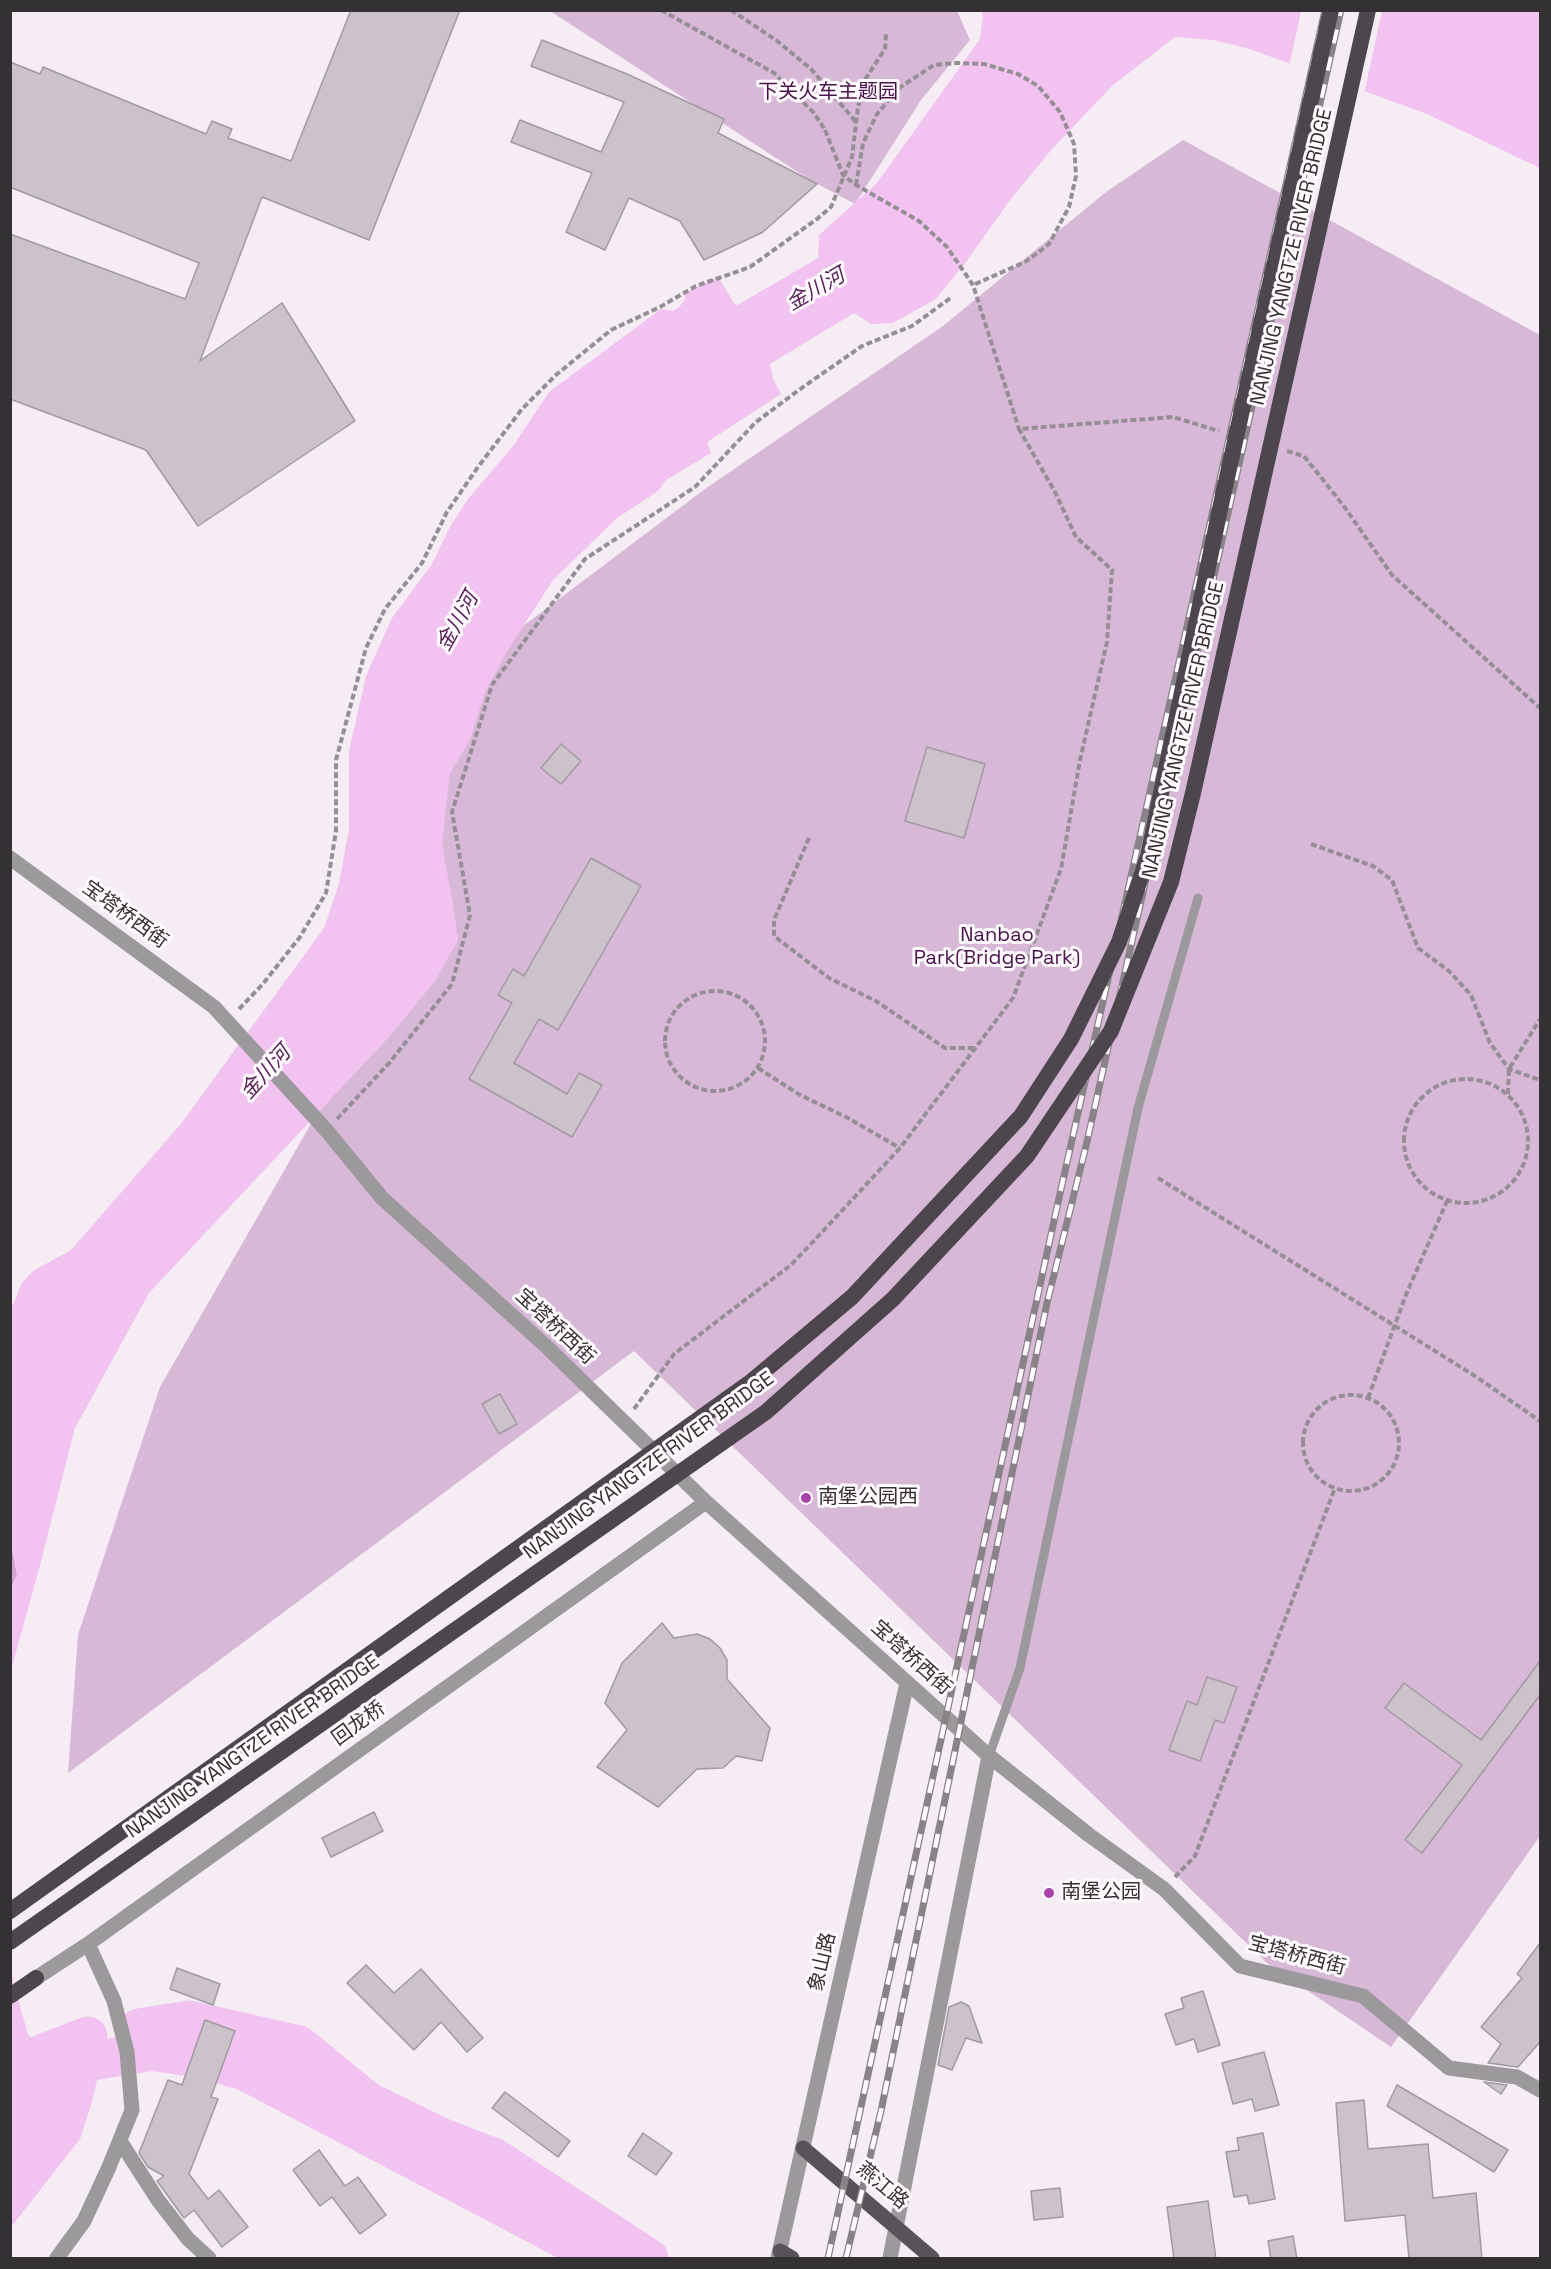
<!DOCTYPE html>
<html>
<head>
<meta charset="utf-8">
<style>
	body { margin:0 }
	#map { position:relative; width:1551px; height:2269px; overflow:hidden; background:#f5ecf4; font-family:"Space Grotesk",sans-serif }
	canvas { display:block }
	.frame { position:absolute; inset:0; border:12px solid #343134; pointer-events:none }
</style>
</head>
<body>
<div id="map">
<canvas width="1551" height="2269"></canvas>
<div class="frame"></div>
</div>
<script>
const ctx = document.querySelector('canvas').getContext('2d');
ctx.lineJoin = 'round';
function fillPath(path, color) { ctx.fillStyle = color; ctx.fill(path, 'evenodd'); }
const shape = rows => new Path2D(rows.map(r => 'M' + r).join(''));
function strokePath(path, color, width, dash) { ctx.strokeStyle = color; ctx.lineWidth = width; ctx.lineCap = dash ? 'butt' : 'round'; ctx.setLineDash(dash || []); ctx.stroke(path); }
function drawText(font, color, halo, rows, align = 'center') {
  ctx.font = font + ' "Space Grotesk","Noto Sans SC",sans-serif'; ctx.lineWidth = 6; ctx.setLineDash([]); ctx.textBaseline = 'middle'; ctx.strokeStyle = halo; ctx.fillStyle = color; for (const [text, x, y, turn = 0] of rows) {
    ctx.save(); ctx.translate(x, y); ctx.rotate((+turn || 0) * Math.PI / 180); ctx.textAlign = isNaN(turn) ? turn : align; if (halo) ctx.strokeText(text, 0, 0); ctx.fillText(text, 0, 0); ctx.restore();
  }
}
const green = shape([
	[550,11,957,11,970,40,921,100,855,204,810,180],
	[1183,140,1540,335,1540,1836,1391,2047,1267,1963,634,1351,68,1773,78,1635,160,1387,351,1054,478,660,705,489,943,326,1106,192]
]);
const forest = shape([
	[11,1539,17,1575,11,1588]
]);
const water = shape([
	[981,11,1540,11,1540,168,1427,114,1250,49,1213,40,1175,37,1112,86,1052,149,1010,200,966,262,936,299,893,323,871,324,854,313,770,364,773,379,781,394,707,442,711,453,666,480,658,491,617,518,553,580,506,653,484,695,470,740,450,773,442,845,453,903,458,940,436,980,390,1036,149,1293,75,1428,39,1569,11,1670,11,1588,17,1575,10,1539,11,1307,14,1303,21,1284,33,1271,71,1250,180,1125,324,928,339,884,349,829,349,751,366,676,392,618,432,564,451,525,468,499,513,446,549,392,661,309,673,311,680,306,685,299,685,293,718,277,736,306,818,258,819,235,877,183,980,39,983,16],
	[10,1970,28,2035,34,2039,53,2046,75,2047,135,2032,206,2030,249,2037,298,2058,449,2151,551,2208,628,2258,558,2258,237,2089,193,2077,152,2071,97,2080,92,2102,80,2139,11,2227]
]);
const pier = shape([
	[1301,11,1382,11,1364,94,1289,67]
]);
const river = shape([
	[139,2028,189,2020,299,2045,369,2102,443,2138,495,2158,649,2258],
	[10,2074,46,2052,88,2036]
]);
const building = shape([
	[351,10,460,10,369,240,262,197,200,361,282,303,355,421,198,526,146,450,10,399,10,234,185,299,199,263,10,187,10,62,40,74,43,67,206,134,212,121,232,129,228,138,291,161,351,10],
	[542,40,627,74,724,119,718,133,817,184,763,232,704,260,680,221,629,198,605,250,566,232,592,173,511,142,520,120,601,152,624,102,531,66,542,40],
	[561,744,581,761,561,784,541,768,561,744],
	[927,747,985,764,964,838,905,821,927,747],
	[591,858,641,886,558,1030,539,1019,514,1063,567,1094,579,1073,602,1085,572,1137,469,1079,512,1003,498,995,513,969,524,976,591,858],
	[500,1394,517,1424,499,1434,482,1404,500,1394],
	[662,1623,674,1638,697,1634,710,1639,720,1648,727,1660,727,1679,770,1728,762,1761,736,1756,723,1768,697,1769,658,1807,597,1767,627,1730,605,1703,622,1663,662,1623],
	[1540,1661,1540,1695,1422,1853,1405,1840,1462,1765,1385,1708,1404,1683,1481,1740,1540,1661],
	[1207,1677,1237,1687,1224,1723,1215,1720,1200,1761,1169,1750,1187,1701,1197,1705,1207,1677],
	[374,1812,383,1831,331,1857,322,1838,374,1812],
	[1540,1943,1540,2042,1518,2067,1488,2063,1501,2044,1481,2027,1522,1978,1517,1974,1540,1943],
	[366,1965,394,1993,421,1969,483,2038,467,2052,441,2022,414,2050,347,1983,366,1965],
	[177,1968,220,1984,213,2005,170,1989,177,1968],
	[1203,1991,1220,2045,1198,2052,1194,2039,1176,2045,1165,2014,1184,2008,1181,1998,1203,1991],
	[961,2002,969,2006,982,2043,966,2038,952,2070,938,2065,949,2007,961,2002],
	[205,2020,235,2031,211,2097,218,2099,189,2174,208,2199,219,2190,248,2227,222,2247,194,2210,184,2218,157,2181,164,2176,148,2167,139,2153,168,2080,182,2085,205,2020],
	[1264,2052,1279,2105,1255,2111,1252,2099,1233,2104,1222,2063,1264,2052],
	[1484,2082,1507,2085,1501,2094,1484,2082],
	[1397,2085,1508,2150,1494,2172,1387,2106,1397,2085],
	[505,2092,570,2141,558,2157,492,2108,505,2092],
	[1364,2100,1368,2149,1428,2144,1433,2198,1476,2193,1482,2259,1409,2259,1405,2215,1345,2221,1336,2103,1364,2100],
	[643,2133,672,2153,656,2175,628,2156,643,2133],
	[1263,2133,1275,2199,1249,2204,1247,2195,1234,2197,1226,2152,1239,2150,1237,2138,1263,2133],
	[319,2150,345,2186,358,2177,386,2215,360,2234,332,2197,320,2206,293,2170,319,2150],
	[1060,2188,1063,2217,1034,2220,1031,2191,1060,2188],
	[1208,2201,1216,2259,1174,2259,1167,2207,1208,2201],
	[1293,2236,1297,2259,1271,2259,1268,2241,1293,2236]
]);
const path = shape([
	[661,10,774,73,814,113,825,130],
	[731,10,776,40,811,69,856,122],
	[856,185,863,143,877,114,899,88,934,65,957,63,984,64,1018,74,1038,86,1060,112,1074,144,1076,176,1069,207,1049,244,1036,254,1025,262,973,285],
	[1287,451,1304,456,1343,505,1392,575,1540,708],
	[809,838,774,920,774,936,829,978,876,1001,945,1048,975,1048],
	[1311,844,1373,866,1392,880,1418,948,1449,971,1471,995,1490,1043,1509,1069,1540,1080],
	'665 1041a50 50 0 1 1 100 0a50 50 0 1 1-100 0Z',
	[239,1009,262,985,300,937,326,893,336,831,336,760,366,648,385,609,422,563,447,512,478,467,522,409,556,375,611,330,660,307,696,286,750,267,817,219,831,207,852,157,858,107,866,78,885,49,886,34],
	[758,1068,800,1095,848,1118,900,1148],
	'1404 1141a62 62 0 1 1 124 0a62 62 0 1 1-124 0Z',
	[1508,1094,1509,1069,1540,1019],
	[337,1119,390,1062,452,984,470,915,452,812,492,685,585,559,695,487,756,422,803,387,862,346,912,326,952,297],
	[1158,1178,1475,1376,1540,1421],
	'1303 1443a48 48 0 1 1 96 0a48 48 0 1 1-96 0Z',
	[1368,1398,1405,1297,1447,1201],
	[634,1409,674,1354,791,1265,824,1230,900,1148,1013,998,1061,869,1080,760,1107,642,1112,570,1076,537,1055,492,1019,429,1173,417,1219,431],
	[1175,1877,1195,1856,1335,1488]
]);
const service = shape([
	[989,1756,1020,1668,1138,1108,1198,898]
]);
const minor = shape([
	[10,858,214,1007,327,1131,382,1198,547,1347,706,1502,989,1756,1089,1835,1164,1889,1240,1966,1363,1996,1449,2068,1517,2077,1540,2090],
	[36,1978,88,1944,706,1502],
	[120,2141,158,2200,188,2239,209,2258],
	[57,2258,84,2221,109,2167,132,2110,127,2052,114,2001,88,1944]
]);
const tertiary = shape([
	[778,2258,907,1683],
	[890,2258,989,1756]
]);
const primary = shape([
	[803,2148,932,2258],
	[780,2251,792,2258]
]);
const trunk = shape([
	[10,1996,36,1978]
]);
const rail = shape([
	[828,2258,1059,1198,1325,10],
	[846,2258,881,2111,1047,1303,1086,1146,1341,10]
]);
const pathBridge = shape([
	[825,130,843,175,856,185,919,221,947,247,973,285,1019,429]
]);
const trunkBridge = shape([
	[10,1911,752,1381,852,1297,1021,1116,1071,1039,1119,942,1148,856,1220,509,1331,10],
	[10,1942,766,1412,893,1299,1027,1156,1111,1031,1171,882,1193,793,1368,10]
]);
const markers = [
	[806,1498,6,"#a743a9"],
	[1049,1893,6,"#a743a9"]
];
const parkNames = [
	["下关火车主题园",828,93],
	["Nanbao",997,936],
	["Park(Bridge Park)",997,959]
];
const streetNames = [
	["NANJING YANGTZE RIVER BRIDGE",1292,257,-77],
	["NANJING YANGTZE RIVER BRIDGE",1184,730,-77],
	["宝塔桥西街",125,915,36],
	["宝塔桥西街",555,1327,43],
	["NANJING YANGTZE RIVER BRIDGE",649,1466,-36],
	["宝塔桥西街",911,1658,42],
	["回龙桥",359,1724,-36],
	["NANJING YANGTZE RIVER BRIDGE",253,1747,-35],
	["宝塔桥西街",1297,1956,15],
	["象山路",823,1962,-77],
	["燕江路",882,2186,40]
];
const poiNames = [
	["南堡公园西",818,1498],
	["南堡公园",1061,1893]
];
const waterNames = [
	["金川河",816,290,-30],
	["金川河",458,622,-61],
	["金川河",266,1073,-48]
];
fillPath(green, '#d7b8d6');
fillPath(forest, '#d3a4d2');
fillPath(water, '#f2c2f1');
fillPath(pier, '#f5ecf4');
strokePath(river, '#f2c2f1', 39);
fillPath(building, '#cbc2ca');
strokePath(building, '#a299a1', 1.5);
strokePath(path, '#958f95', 4, [6, 3]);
strokePath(service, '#9c999c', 9);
strokePath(minor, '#9c999c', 15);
strokePath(tertiary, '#9c999c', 15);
strokePath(primary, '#595359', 15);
strokePath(trunk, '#4d464d', 16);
strokePath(rail, '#898388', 7);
strokePath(rail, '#fffbff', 4.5, [14]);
strokePath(pathBridge, '#958f95', 4, [6, 3]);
strokePath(trunkBridge, '#4d464d', 16);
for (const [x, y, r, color] of markers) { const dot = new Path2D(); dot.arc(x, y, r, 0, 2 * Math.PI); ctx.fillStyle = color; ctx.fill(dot); strokePath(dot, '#fffbff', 2); }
drawText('20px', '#49114a', '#fffbff', parkNames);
drawText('20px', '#343134', '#fffbff', streetNames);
drawText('20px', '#343134', '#fffbff', poiNames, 'left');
drawText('italic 21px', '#561f57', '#fffbff', waterNames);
</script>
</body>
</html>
